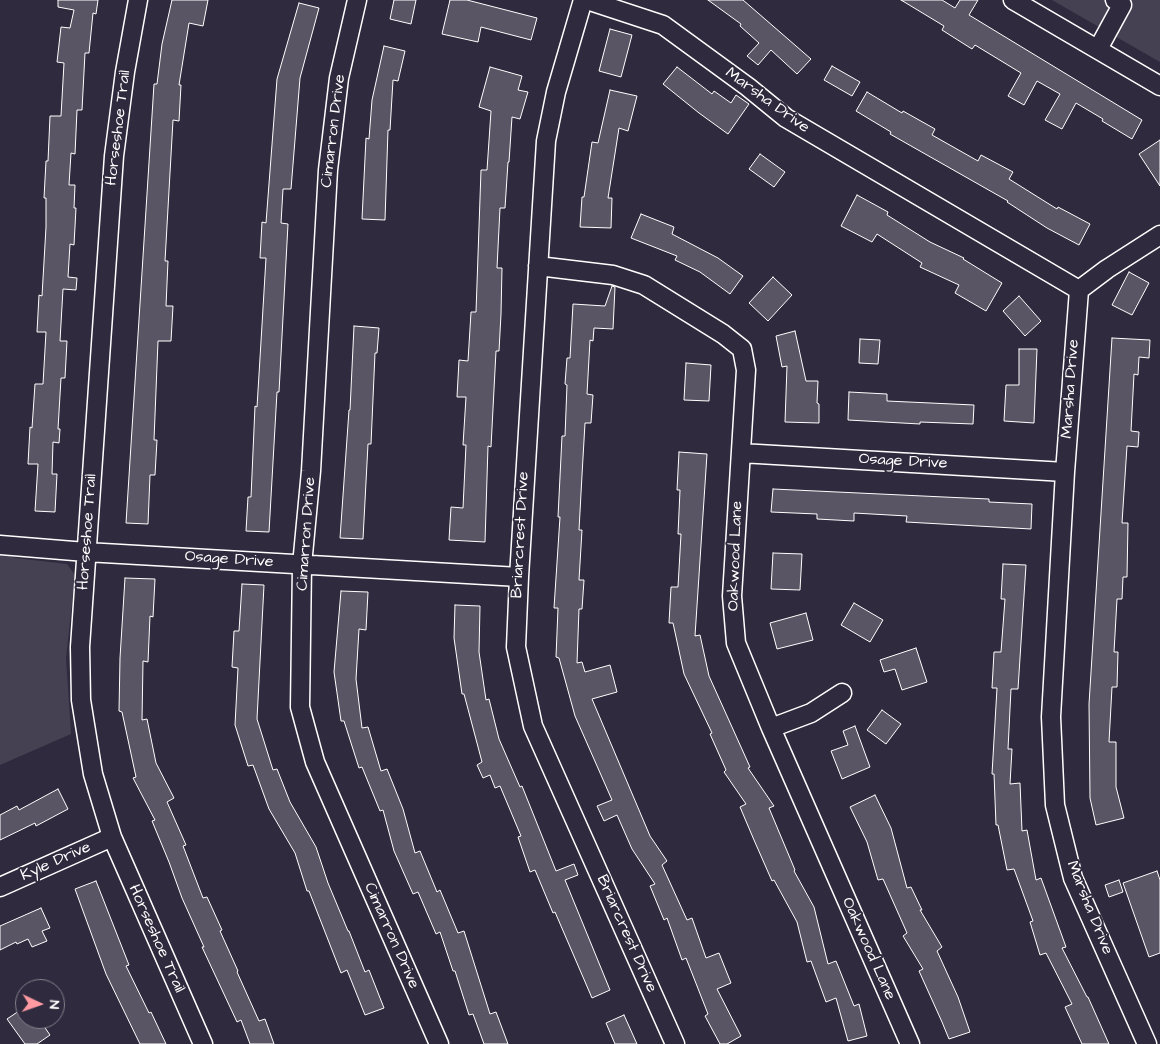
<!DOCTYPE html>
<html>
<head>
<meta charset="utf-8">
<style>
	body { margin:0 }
	#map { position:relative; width:1160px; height:1044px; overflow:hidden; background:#2f2a3d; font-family:"Architects Daughter",sans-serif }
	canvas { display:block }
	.north { position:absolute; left:15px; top:979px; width:50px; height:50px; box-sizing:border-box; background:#2f2a3d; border:1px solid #827f8b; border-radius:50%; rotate:93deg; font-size:14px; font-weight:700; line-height:20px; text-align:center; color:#fff }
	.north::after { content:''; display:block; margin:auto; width:18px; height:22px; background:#ff9aa2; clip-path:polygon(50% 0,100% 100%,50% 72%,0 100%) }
</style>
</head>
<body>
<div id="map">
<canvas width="1160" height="1044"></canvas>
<div class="north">N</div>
</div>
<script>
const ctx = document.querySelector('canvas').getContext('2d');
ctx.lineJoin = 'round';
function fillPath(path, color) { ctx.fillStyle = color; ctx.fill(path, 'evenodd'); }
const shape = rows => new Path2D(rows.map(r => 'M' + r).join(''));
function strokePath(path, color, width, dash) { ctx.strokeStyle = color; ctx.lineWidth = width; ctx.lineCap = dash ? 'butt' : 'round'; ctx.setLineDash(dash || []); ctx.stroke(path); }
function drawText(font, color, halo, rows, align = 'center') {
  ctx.font = font + ' "Architects Daughter",sans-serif'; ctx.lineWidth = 4; ctx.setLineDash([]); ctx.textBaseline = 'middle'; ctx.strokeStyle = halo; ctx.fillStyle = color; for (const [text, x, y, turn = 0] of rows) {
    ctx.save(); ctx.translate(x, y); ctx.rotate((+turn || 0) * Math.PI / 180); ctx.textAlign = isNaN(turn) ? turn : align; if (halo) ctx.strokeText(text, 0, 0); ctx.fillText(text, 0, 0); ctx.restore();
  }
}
const green = shape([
	[1052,0,1160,0,1160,62],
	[0,553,16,558,67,564,75,575,66,658,71,734,0,765]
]);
const building = shape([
	[58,0,98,0,96,14,93,13,89,53,85,53,82,110,77,110,75,154,71,153,69,185,75,185,74,208,76,208,74,245,70,244,68,277,77,278,76,290,63,289,60,341,67,341,65,378,61,378,58,429,60,429,59,443,53,442,52,474,57,474,55,512,35,511,38,464,28,464,30,427,32,428,35,384,43,384,46,332,37,332,39,295,42,296,46,227,46,198,44,198,46,161,48,161,50,116,61,116,64,63,57,62,61,27,70,28,74,10,58,7,58,0],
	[172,0,208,0,203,26,189,23,179,85,181,85,179,121,173,120,165,261,168,261,166,306,173,306,171,341,158,341,154,440,157,440,155,475,150,475,148,524,126,523,154,84,157,84,162,44,172,0],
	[394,0,416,0,411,24,390,19,394,0],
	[450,0,467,0,537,18,531,40,481,27,478,42,442,34,450,0],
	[708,0,743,0,811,59,797,74,771,50,758,65,747,56,759,43,740,26,741,24,708,0],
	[901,0,942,0,955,8,960,0,978,0,969,15,1142,120,1132,139,1102,121,1103,119,1076,103,1062,129,1045,120,1060,94,1037,81,1024,105,1008,96,1021,73,975,45,972,49,942,30,944,26,901,0],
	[299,3,319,8,300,78,291,189,283,189,281,223,288,224,279,392,277,392,269,532,246,531,248,497,251,497,255,406,257,407,260,358,266,258,260,258,262,222,266,223,277,79,299,3],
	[610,29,632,35,621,77,599,71,610,29],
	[384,46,405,51,398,81,393,80,390,130,388,130,385,220,362,219,366,138,369,139,372,100,384,46],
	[832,66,860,82,852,96,824,80,832,66],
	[490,67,522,76,518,90,528,92,520,119,512,117,509,162,508,162,505,208,500,208,497,268,502,268,501,314,499,351,496,351,491,447,488,446,485,542,449,540,451,507,463,508,466,445,463,445,466,397,457,397,459,360,468,361,471,312,476,312,481,170,487,170,491,111,479,107,490,67],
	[677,67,712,94,714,91,731,103,736,95,749,104,728,134,699,113,663,84,677,67],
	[610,90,637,96,628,131,619,128,608,198,612,198,611,228,580,227,582,197,584,197,592,142,598,143,610,90],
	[867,92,902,113,903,111,935,129,932,135,978,161,981,155,1013,172,1009,179,1057,209,1058,207,1090,224,1079,245,1047,228,1007,202,1008,201,890,134,891,132,856,111,867,92],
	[1160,140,1160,186,1139,154,1160,140],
	[760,154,785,172,774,187,749,169,760,154],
	[857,195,888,212,887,215,930,242,964,258,963,259,1002,283,986,311,955,293,959,285,920,267,922,263,877,234,872,242,841,226,857,195],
	[641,214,674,227,672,234,718,258,743,276,730,294,700,272,675,260,677,256,631,238,641,214],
	[1129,272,1149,283,1132,315,1112,305,1129,272],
	[773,277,792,295,768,321,749,303,773,277],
	[612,286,615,287,613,329,594,328,593,341,590,340,587,394,593,395,591,423,585,423,582,475,579,530,582,530,579,580,584,580,582,609,579,609,577,663,582,662,585,672,610,665,617,692,592,699,650,836,667,861,662,865,687,920,692,918,706,958,719,953,731,983,717,989,741,1036,727,1044,720,1044,705,1016,708,1014,686,958,682,960,667,918,664,920,650,886,655,884,632,849,617,815,604,821,597,806,612,800,575,716,559,658,556,657,558,608,554,608,560,517,558,517,562,436,565,436,567,385,565,384,567,358,570,358,573,304,605,306,612,286],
	[1019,296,1041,321,1025,336,1003,311,1019,296],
	[354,326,379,328,377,353,375,353,371,444,368,444,363,539,340,538,349,410,350,410,354,326],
	[795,331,806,381,818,381,817,403,819,404,819,423,785,422,787,366,782,367,776,336,795,331],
	[1112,338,1150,340,1149,358,1139,357,1138,375,1134,374,1131,431,1139,432,1138,447,1127,446,1122,523,1128,523,1127,577,1123,577,1122,599,1117,599,1114,652,1118,652,1117,687,1112,687,1109,742,1116,742,1116,787,1124,818,1096,825,1090,798,1089,704,1112,338],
	[860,339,880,340,878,364,859,363,860,339],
	[1019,349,1037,349,1034,423,1004,421,1006,385,1019,385,1019,349],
	[686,363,711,365,709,401,684,400,686,363],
	[849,392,887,394,887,401,974,405,973,424,920,422,920,424,848,420,849,392],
	[679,452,707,454,695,636,700,635,709,676,750,767,748,768,774,806,769,808,795,870,794,871,814,907,828,964,836,961,854,1006,859,1004,867,1036,848,1041,836,998,826,1002,811,961,807,962,797,922,774,880,772,881,754,840,740,807,746,804,724,772,726,770,710,734,712,733,684,674,673,623,669,623,671,587,678,587,681,534,678,534,680,490,677,490,679,452],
	[773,489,944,497,989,499,989,502,1032,504,1031,529,906,522,907,516,854,513,854,521,817,519,817,514,771,512,773,489],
	[773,553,802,554,800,590,771,589,773,553],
	[1003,564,1026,565,1018,689,1011,689,1008,749,1012,749,1010,784,1020,783,1022,831,1027,830,1036,880,1041,878,1066,947,1062,948,1087,997,1088,997,1109,1044,1082,1044,1065,1007,1072,1004,1046,953,1040,955,1030,922,1033,921,1014,869,1007,870,998,825,996,825,994,774,992,774,997,688,992,688,994,652,1001,652,1005,599,1001,599,1003,564],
	[125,578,155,579,153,617,150,616,148,662,143,661,142,720,147,719,156,763,174,798,167,802,186,845,183,846,203,898,207,897,222,930,220,931,238,971,237,972,259,1021,265,1019,274,1044,250,1044,241,1020,237,1022,202,947,204,947,182,898,169,862,152,821,155,820,133,778,136,777,122,712,119,711,120,658,125,578],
	[242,584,264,585,257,719,273,770,277,769,290,802,316,847,328,883,348,931,349,931,365,972,369,970,384,1008,365,1015,347,970,341,973,309,891,307,891,295,853,269,809,253,765,248,766,235,725,238,668,232,667,234,631,239,631,242,584],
	[341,591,368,592,366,630,359,629,356,679,362,728,368,727,381,771,387,769,403,809,415,853,420,851,437,892,440,890,458,933,464,931,490,1014,496,1012,508,1044,484,1044,473,1014,469,1015,455,971,453,971,440,932,436,934,418,892,413,894,394,851,383,810,380,811,362,767,359,768,344,721,341,721,334,672,341,591],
	[854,603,883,620,870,642,841,625,854,603],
	[455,605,480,606,479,652,486,700,489,699,499,739,520,787,522,786,556,871,574,864,578,875,565,880,610,990,592,998,555,912,553,913,535,870,530,872,518,837,521,836,500,786,495,788,490,775,483,778,477,765,482,762,464,694,462,694,454,638,455,605],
	[806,613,813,640,777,649,770,623,806,613],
	[916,648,927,682,902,690,895,669,884,672,880,660,916,648],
	[882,710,901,724,886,744,867,730,882,710],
	[855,726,870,767,842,779,831,751,848,745,843,731,855,726],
	[58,789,68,809,36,826,35,823,0,840,0,815,17,806,19,810,58,789],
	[875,795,891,828,907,888,911,887,922,910,920,910,942,947,937,951,958,997,970,1032,949,1039,942,1022,919,971,923,969,903,936,907,933,883,879,878,880,867,842,850,807,875,795],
	[1157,871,1160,880,1160,953,1149,957,1123,883,1157,871],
	[1119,880,1123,892,1109,897,1105,885,1119,880],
	[96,881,129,965,126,966,149,1013,151,1012,166,1044,140,1044,106,974,75,889,96,881],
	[41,908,50,928,42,931,47,941,32,947,28,939,17,944,16,942,0,950,0,926,41,908],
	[25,1007,25,1019,39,1019,50,1035,37,1044,25,1044,7,1019,25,1007],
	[624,1015,637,1044,615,1044,606,1023,624,1015]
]);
const minor = shape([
	[138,0,125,72,114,156,80,647,81,700,93,774,112,837,203,1044],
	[357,0,339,78,328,170,311,471,302,565,300,707,315,762,439,1044],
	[583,0,556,92,546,141,519,577,516,647,533,726,675,1044],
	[587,0,663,25,748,87,786,118,1079,290,1065,472,1051,717,1055,805,1073,878,1147,1044],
	[1013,0,1160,86],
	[1098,49,1122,5,1115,0],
	[538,266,613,275,644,285,723,334,742,349,746,370,732,596,736,643,771,728,910,1044],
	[1079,290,1107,269,1160,235],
	[741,453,1065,472],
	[0,545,86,552,519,577],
	[771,728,811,713,842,693],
	[0,887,112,837]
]);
const streetNames = [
	["Marsha Drive",767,101,36],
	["Horseshoe Trail",119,128,-83],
	["Cimarron Drive",334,131,-83],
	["Marsha Drive",1071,389,-86],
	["Osage Drive",903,462,3],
	["Horseshoe Trail",88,532,-86],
	["Cimarron Drive",307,534,-86],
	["Briarcrest Drive",521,535,-87],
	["Oakwood Lane",736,556,-88],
	["Osage Drive",229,560,4],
	["Kyle Drive",56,862,-24],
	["Marsha Drive",1089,908,68],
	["Briarcrest Drive",626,934,66],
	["Cimarron Drive",391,936,66],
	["Horseshoe Trail",156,939,66],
	["Oakwood Lane",868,949,66]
];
fillPath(green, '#464152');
fillPath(building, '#595564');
strokePath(building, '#fff', 1);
strokePath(minor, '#fff', 21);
strokePath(minor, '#2f2a3d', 18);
drawText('16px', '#fff', '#2f2a3d', streetNames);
</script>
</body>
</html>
